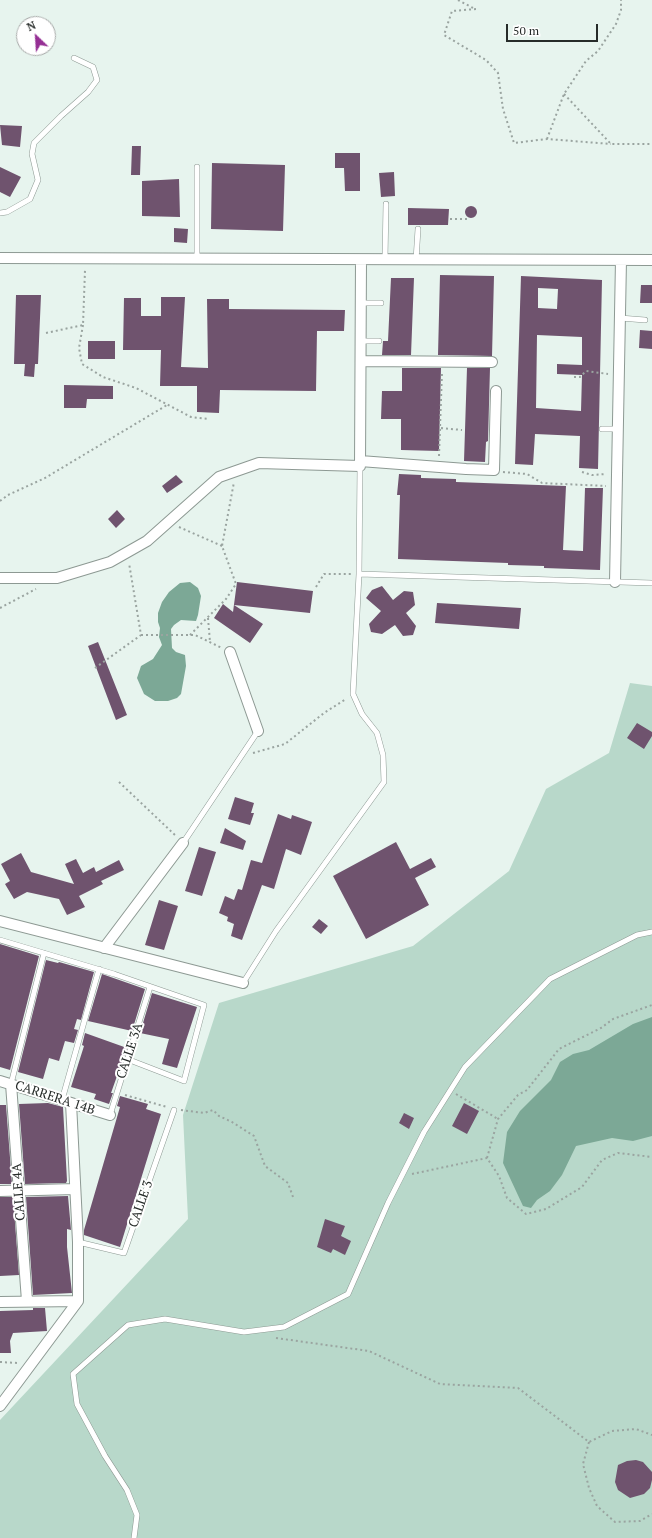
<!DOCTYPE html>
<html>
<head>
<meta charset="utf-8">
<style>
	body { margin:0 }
	#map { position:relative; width:652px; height:1538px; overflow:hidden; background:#e7f4ee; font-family:"PT Serif",serif }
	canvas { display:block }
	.north { position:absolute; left:16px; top:16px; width:40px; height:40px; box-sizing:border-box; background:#fff; border:1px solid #a8aaa9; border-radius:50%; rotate:335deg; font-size:11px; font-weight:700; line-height:16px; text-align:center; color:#262b29 }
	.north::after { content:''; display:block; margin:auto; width:14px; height:18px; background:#952f94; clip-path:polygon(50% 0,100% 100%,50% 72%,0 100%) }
	.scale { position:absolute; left:506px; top:24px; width:92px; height:18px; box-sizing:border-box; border:2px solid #262b29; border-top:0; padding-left:5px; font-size:12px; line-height:14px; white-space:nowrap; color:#262b29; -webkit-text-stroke:3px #fff; paint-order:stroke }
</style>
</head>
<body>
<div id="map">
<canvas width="652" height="1538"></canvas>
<div class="north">N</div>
<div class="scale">50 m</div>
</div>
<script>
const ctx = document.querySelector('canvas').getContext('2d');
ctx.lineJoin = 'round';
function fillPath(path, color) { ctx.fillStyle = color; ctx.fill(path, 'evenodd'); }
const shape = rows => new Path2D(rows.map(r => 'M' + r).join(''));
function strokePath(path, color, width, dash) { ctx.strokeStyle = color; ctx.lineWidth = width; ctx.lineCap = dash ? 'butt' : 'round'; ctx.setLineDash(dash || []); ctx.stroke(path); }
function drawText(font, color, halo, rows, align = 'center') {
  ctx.font = font + ' "PT Serif",serif'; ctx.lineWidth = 4; ctx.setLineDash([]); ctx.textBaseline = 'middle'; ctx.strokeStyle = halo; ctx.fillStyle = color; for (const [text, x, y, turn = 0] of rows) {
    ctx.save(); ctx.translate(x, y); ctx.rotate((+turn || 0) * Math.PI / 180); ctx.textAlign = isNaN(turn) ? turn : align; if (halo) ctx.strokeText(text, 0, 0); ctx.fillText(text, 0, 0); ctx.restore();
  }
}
const green = shape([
	[630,683,652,686,652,1538,0,1538,0,1420,188,1219,183,1115,219,1003,413,946,509,871,546,789,609,753]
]);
const water = shape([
	[190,582,198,588,201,596,198,615,196,621,181,620,174,625,171,629,172,648,176,652,185,655,186,666,181,694,177,698,168,701,155,701,144,694,137,678,141,666,153,659,162,645,159,637,160,628,158,622,158,613,162,602,169,592,180,583],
	[652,1017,652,1136,633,1141,612,1138,576,1146,562,1175,550,1191,537,1200,531,1208,523,1206,503,1163,507,1132,520,1111,551,1080,560,1062,573,1054,589,1050,633,1024]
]);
const building = shape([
	[0,125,22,126,20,147,2,145],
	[132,146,141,146,140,175,131,175],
	[335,153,360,153,360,191,345,191,344,168,335,168],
	[212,163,285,165,283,231,211,229],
	[0,167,21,177,10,197,0,192],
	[394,172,395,196,381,197,379,173],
	[179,179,180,217,142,216,142,181],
	'465 212a6 6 0 1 1 12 0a6 6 0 1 1-12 0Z',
	[408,208,449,209,448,225,408,225],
	[174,228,188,229,187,243,174,242],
	[440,275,494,276,492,356,438,355],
	[521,276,602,280,598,469,579,468,580,436,535,434,533,465,515,464],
	[538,288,558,289,557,309,538,308],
	[537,335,582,337,582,365,557,364,557,374,582,375,581,411,536,408],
	[391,278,414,278,411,355,382,355,383,341,388,341],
	[641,285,652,285,652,303,640,303],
	[16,295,41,295,38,364,35,364,34,377,24,376,25,364,14,364],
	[161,297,185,297,181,367,208,368,207,299,229,299,229,309,345,310,344,331,317,331,316,391,220,390,219,413,197,412,197,386,160,386,161,350,123,350,124,298,141,298,141,316,161,316],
	[640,330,652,331,652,349,639,348],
	[88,341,115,341,115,359,88,359],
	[402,368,441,368,439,451,401,450,401,419,381,419,382,391,402,391],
	[467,368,490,368,488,441,486,442,485,462,464,461],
	[64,385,113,386,113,399,87,399,86,408,64,408],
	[399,474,421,475,421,478,456,479,456,482,566,486,563,550,583,551,585,488,603,488,600,570,544,568,544,566,508,565,508,563,398,559,400,495,397,495],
	[176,475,183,482,167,493,162,486],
	[117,510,125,519,116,528,108,519],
	[237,582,313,591,310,613,234,605,263,624,250,643,214,618,223,604,233,612],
	[382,586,393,600,404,591,413,592,415,605,406,613,416,626,413,635,403,636,395,625,382,634,371,632,369,624,381,611,366,598,372,590],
	[437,603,521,608,519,629,435,623],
	[98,642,127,715,116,720,88,646],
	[637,723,652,732,652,736,644,749,627,738],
	[235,797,254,803,251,813,254,813,250,825,228,819],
	[278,814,291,819,292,815,312,822,301,855,286,849,274,889,262,885,242,940,231,936,234,924,227,921,228,917,219,913,225,896,234,900,238,889,242,890,251,860,262,863],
	[225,828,246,841,243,850,220,843],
	[396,842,410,869,431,858,436,867,415,878,429,905,366,939,333,876],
	[199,847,216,852,202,896,185,891],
	[21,853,31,872,74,884,65,864,76,859,83,873,94,867,96,872,119,860,124,870,101,881,103,884,79,896,85,907,67,915,59,899,27,892,14,899,5,884,10,881,1,864],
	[159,900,178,906,164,950,145,945],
	[319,919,328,926,321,934,312,927],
	[0,944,39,956,10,1070,0,1067],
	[46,960,58,963,59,962,94,972,81,1020,77,1019,74,1029,78,1030,74,1043,65,1041,59,1061,49,1058,43,1079,18,1072],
	[102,974,145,989,132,1031,88,1021],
	[152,993,197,1007,177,1068,162,1064,169,1039,140,1033],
	[85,1033,127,1048,111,1093,113,1093,109,1104,94,1099,96,1094,71,1087,84,1046,82,1045],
	[120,1096,148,1104,146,1109,161,1114,120,1247,84,1235,84,1230,120,1107,117,1106],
	[48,1103,63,1107,67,1181,66,1183,25,1184,19,1104],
	[464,1103,479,1111,467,1134,452,1126],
	[0,1105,6,1105,12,1184,0,1184],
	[404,1113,414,1118,409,1129,399,1123],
	[68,1196,71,1230,67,1229,67,1247,72,1293,33,1295,26,1197],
	[0,1197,13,1197,19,1275,0,1276],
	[325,1219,345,1226,341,1236,351,1241,345,1255,333,1249,331,1253,317,1247],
	[33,1308,45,1308,47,1331,13,1333,10,1341,11,1353,0,1353,0,1311,33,1310],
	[636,1460,643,1462,652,1472,652,1480,650,1488,644,1494,630,1498,618,1490,615,1482,618,1465,627,1461]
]);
const path = shape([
	[458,0,475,9],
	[476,9,452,11,444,35,486,60,498,73,503,109,514,143,547,139,611,144],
	[564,94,611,144,652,144],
	[547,139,564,94,586,61,598,51,616,24,621,10,621,0],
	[450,219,470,219],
	[83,325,79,348,82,364,103,377,136,388,191,417,209,419],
	[46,333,83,325,85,270],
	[574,377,580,377,586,371,608,374],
	[441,428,462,430],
	[439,456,442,372],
	[503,472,527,474,542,483,606,486],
	[582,472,592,475,606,474],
	[0,501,8,495,45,478,167,405],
	[179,527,222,546],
	[316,587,324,574,352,574],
	[0,608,36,589],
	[208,618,210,642],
	[141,635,195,635,222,648],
	[190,635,226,599,236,584,222,546,234,482],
	[95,668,141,635,129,563],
	[253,753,285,744,324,713,346,699],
	[119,782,176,836],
	[456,1094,498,1119],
	[125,1095,167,1107],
	[181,1110,204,1113,213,1110,219,1116,232,1122,254,1136,265,1166,288,1183,293,1197],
	[487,1158,498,1119,518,1095,527,1090,559,1049,601,1028,613,1019,652,1005],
	[412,1174,487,1158,499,1176,507,1198,526,1214,546,1209,582,1187,602,1160,618,1153,652,1157],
	[276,1338,369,1351,440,1384,518,1388,589,1442,612,1431,636,1429,652,1435],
	[0,1362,18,1363],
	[589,1442,583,1464,589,1488,597,1506,615,1522,640,1521,652,1514]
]);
const service = shape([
	[0,213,7,212,30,199,38,180,32,154,34,143,61,116,88,92,97,80,93,67,74,58],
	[197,259,197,167],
	[385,259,386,204],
	[416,260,418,229],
	[361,303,381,303],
	[620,318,645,320],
	[361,341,379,341],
	[602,429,618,429],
	[359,574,652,583],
	[183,843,258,731],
	[0,940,114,974,204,1005,184,1081,127,1059],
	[243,983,276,931,384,782,383,755,377,733,362,714,353,694,359,574,360,466],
	[11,1084,44,953],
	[62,1100,99,969],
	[110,1115,150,987],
	[78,1242,124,1253,174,1110],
	[134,1538,137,1515,127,1490,105,1456,77,1404,73,1374,128,1325,165,1319,244,1332,284,1327,348,1294,388,1203,424,1132,465,1067,550,979,637,935,652,932]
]);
const minor = shape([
	[0,258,652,260],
	[361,361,492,362],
	[360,461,466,469,494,470,496,391],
	[0,578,57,578,110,562,147,541,219,477,259,463,360,466,361,260],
	[615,582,621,260],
	[230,652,258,731],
	[0,921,243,983],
	[104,948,183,843],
	[0,1081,110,1115],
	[11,1084,27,1301],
	[0,1191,75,1189],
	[0,1302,78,1301],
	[0,1406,78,1301,78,1242,71,1103]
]);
const streetNames = [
	["CALLE 3A",130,1051,-72],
	["CARRERA 14B",55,1098,18],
	["CALLE 4A",19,1192,-94],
	["CALLE 3",141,1204,-71]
];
fillPath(green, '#b8d8ca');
fillPath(water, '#7ca896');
fillPath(building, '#6f536e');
strokePath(service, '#8d9993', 6);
strokePath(minor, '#8d9993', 12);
strokePath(path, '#9aa4a0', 2, [2, 3]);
strokePath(service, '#fff', 5);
strokePath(minor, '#fff', 10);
drawText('13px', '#262b29', '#fff', streetNames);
</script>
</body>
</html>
